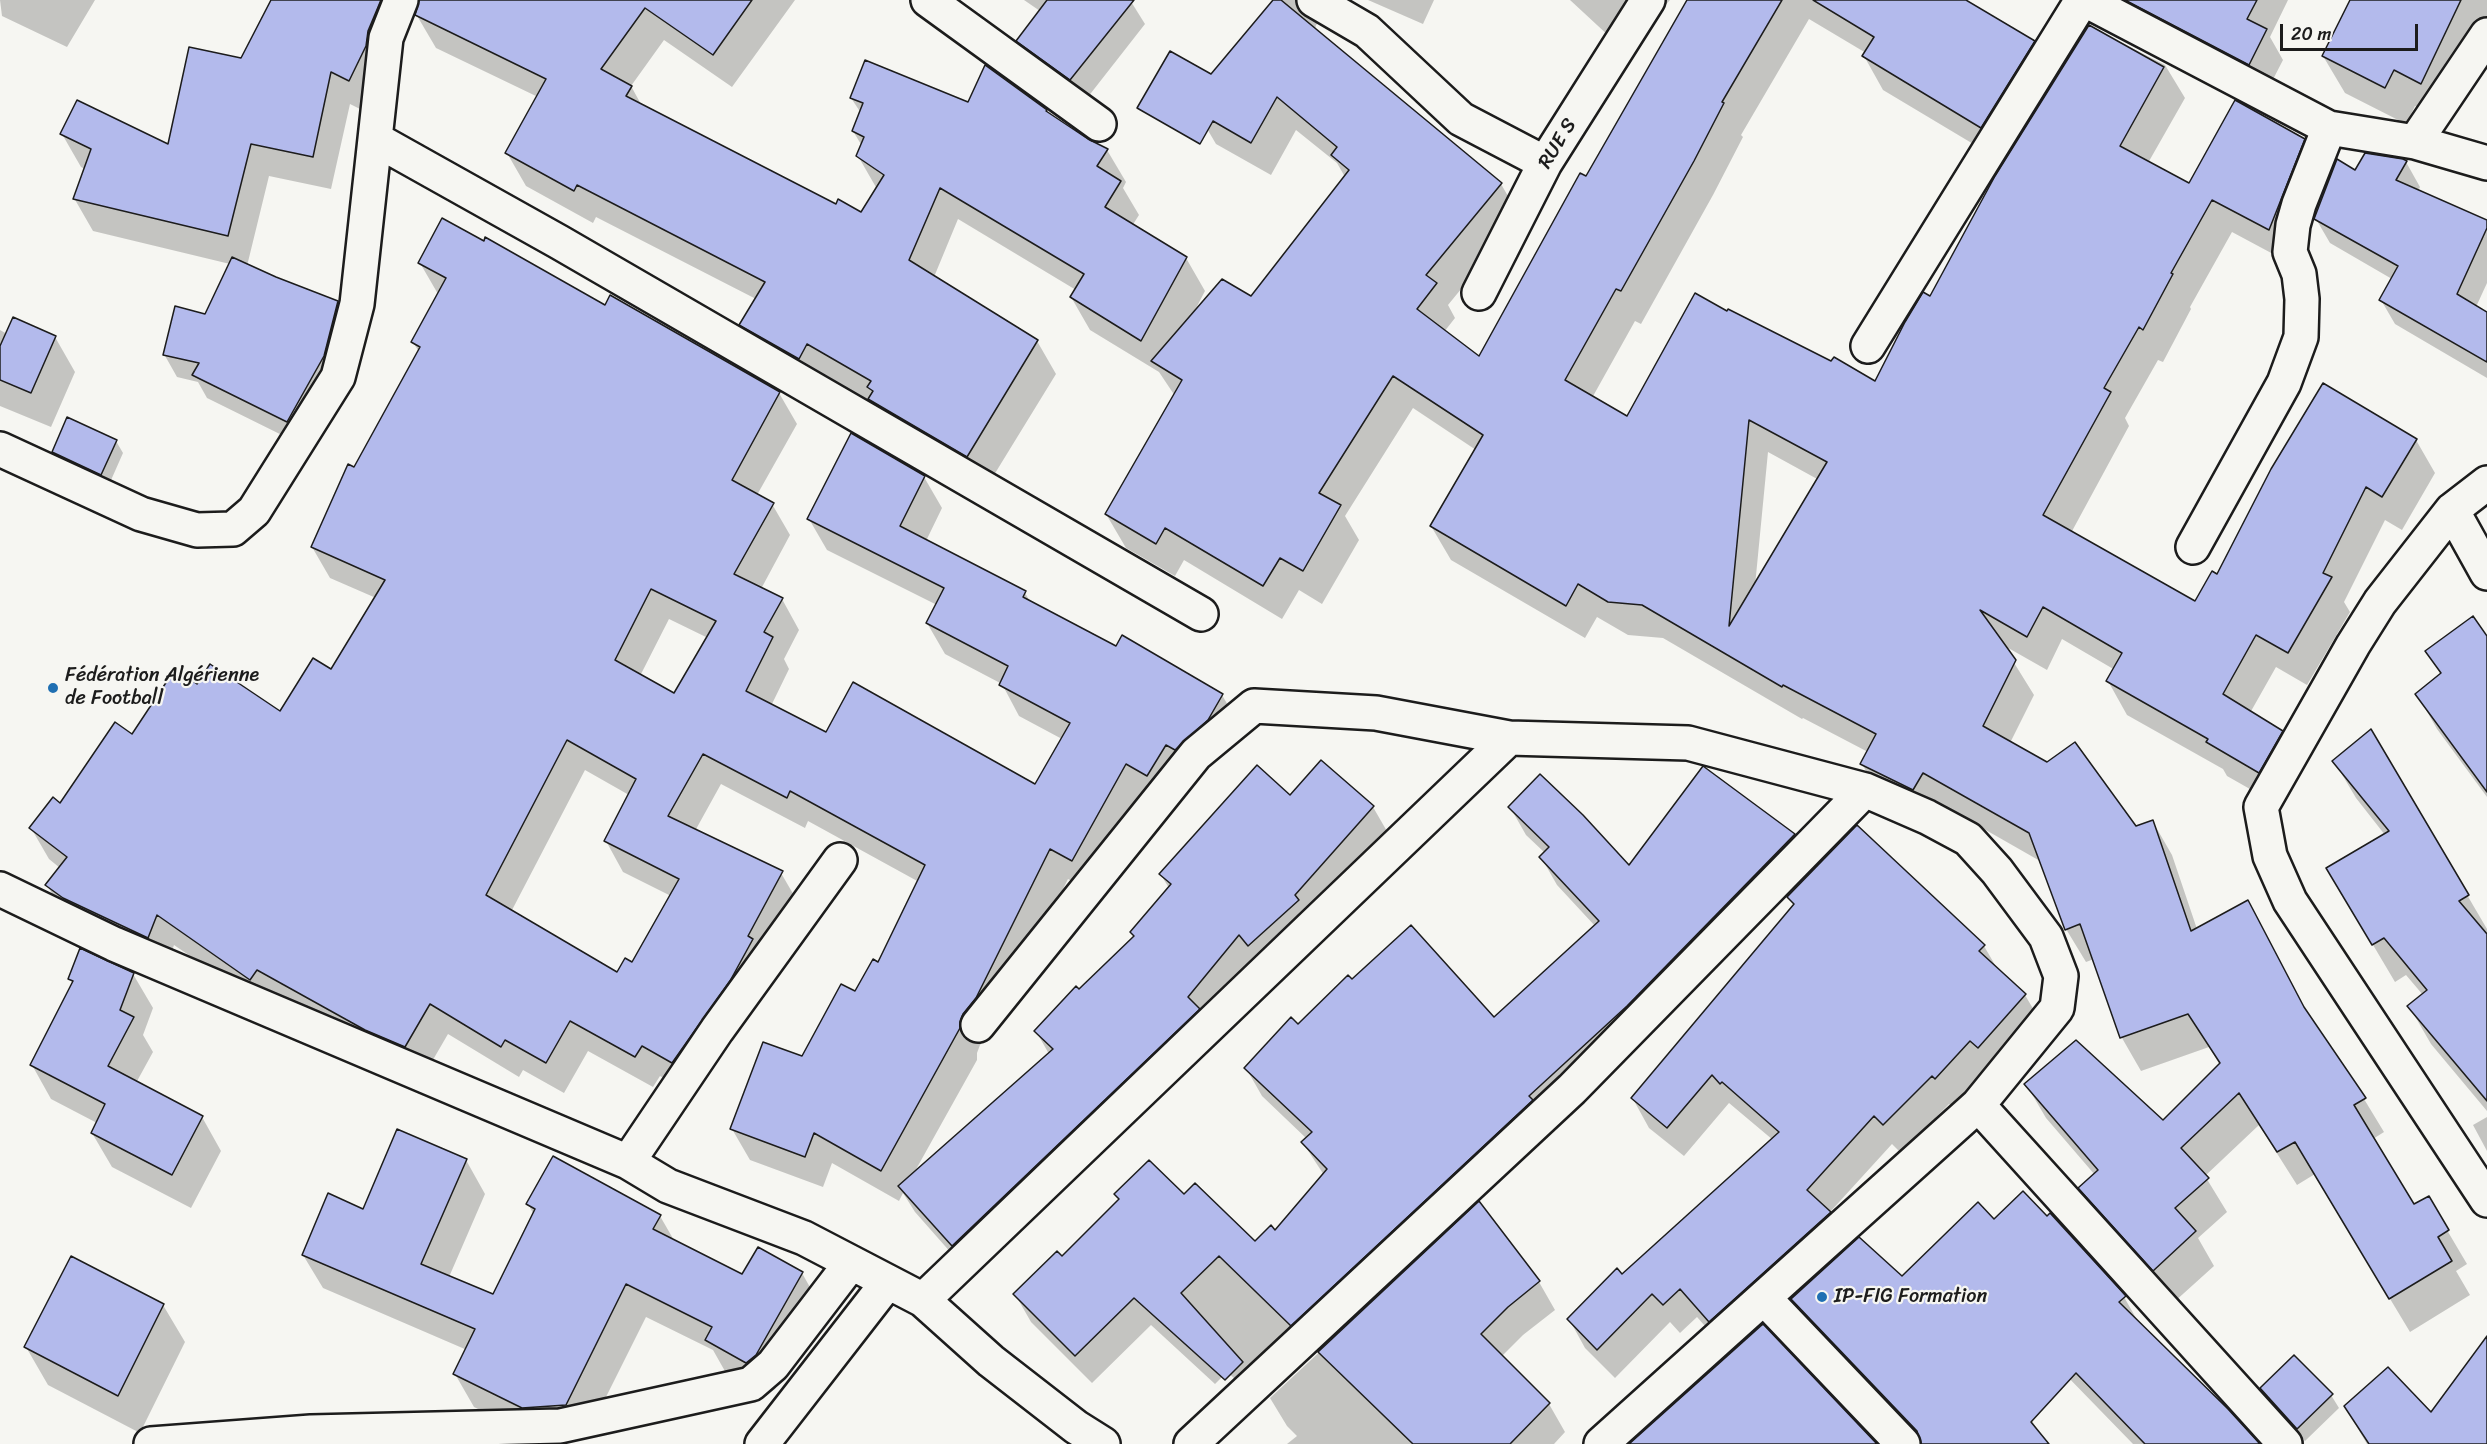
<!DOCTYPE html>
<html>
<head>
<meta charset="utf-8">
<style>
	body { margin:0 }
	#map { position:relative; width:2487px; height:1444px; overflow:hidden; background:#f6f6f2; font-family:Sriracha,sans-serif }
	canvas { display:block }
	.scale { position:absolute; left:2280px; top:24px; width:138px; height:27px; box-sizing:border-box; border:3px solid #1c1c1c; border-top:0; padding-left:8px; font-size:18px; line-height:21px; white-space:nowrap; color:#1c1c1c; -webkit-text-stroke:4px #f6f6f2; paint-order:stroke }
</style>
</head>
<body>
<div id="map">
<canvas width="2487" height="1444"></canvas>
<div class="scale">20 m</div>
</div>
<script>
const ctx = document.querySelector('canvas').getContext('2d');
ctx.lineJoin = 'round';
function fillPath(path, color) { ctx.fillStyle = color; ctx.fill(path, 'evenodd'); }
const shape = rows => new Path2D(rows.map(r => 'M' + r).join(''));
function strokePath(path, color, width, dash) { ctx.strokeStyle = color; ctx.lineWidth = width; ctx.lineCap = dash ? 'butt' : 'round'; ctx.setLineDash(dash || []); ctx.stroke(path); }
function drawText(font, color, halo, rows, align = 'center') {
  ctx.font = font + ' Sriracha,sans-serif'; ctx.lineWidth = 4.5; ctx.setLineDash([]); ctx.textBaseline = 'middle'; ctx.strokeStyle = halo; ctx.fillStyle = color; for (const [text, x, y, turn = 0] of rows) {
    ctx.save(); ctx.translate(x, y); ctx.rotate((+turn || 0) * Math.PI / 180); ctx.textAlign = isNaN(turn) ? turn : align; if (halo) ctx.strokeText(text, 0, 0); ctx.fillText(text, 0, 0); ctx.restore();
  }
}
const shadow = shape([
	[0,0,95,0,67,47,2,16],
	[271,0,795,0,732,87,664,40,631,86,642,106,837,206,862,214,877,189,858,156,862,146,853,131,861,113,851,98,1046,111,1049,115,1087,140,1107,150,1126,182,1123,188,1139,215,1132,226,1186,258,1205,291,1194,312,1252,298,1345,177,1337,163,1296,130,1271,175,1216,144,1196,110,1275,0,1343,0,1316,25,1315,30,1501,184,1520,217,1448,305,1455,318,1444,332,1480,359,1587,178,1730,0,1964,0,2034,42,2053,75,2000,160,1883,90,1864,56,1866,53,1809,19,1741,135,1743,137,1713,195,1641,324,1635,321,1592,398,1627,418,1727,314,1875,383,1931,298,2089,26,2165,65,2185,98,2148,163,2189,185,2303,140,2323,174,2288,262,2232,232,2190,307,2191,309,2163,362,2158,360,2125,418,2129,426,2071,533,2195,603,2218,576,2416,440,2435,473,2402,530,2385,520,2344,602,2350,612,2307,685,2276,667,2250,713,2282,732,2301,765,2278,805,2227,776,2223,769,2127,715,2108,681,2115,670,2062,639,2047,670,2003,645,2034,695,2010,743,2136,828,2153,822,2172,855,2197,929,2310,1019,2364,1099,2384,1132,2373,1139,2413,1206,2428,1198,2467,1264,2456,1271,2470,1295,2410,1332,2315,1174,2297,1185,2259,1125,2205,1176,2227,1212,2198,1238,2214,1266,2173,1303,2099,1221,2080,1188,2095,1175,2046,1118,2026,1084,2163,1122,2220,1065,2209,1047,2141,1071,2122,1038,2094,959,2086,962,2066,929,2040,861,1942,805,1932,823,1881,797,1862,764,1868,752,1803,718,1802,719,1663,638,1628,635,1597,617,1585,638,1451,560,1431,526,1476,450,1413,408,1345,516,1359,540,1322,604,1299,590,1282,619,1184,560,1175,576,1126,548,1106,514,1175,396,1159,372,1090,330,1071,297,1076,290,958,219,934,277,1037,341,1056,374,986,488,889,432,871,402,826,375,818,391,760,357,741,325,756,299,596,217,593,223,526,186,507,153,538,97,436,48,416,14,408,18,368,113,350,104,331,189,269,176,247,266,337,303,350,325,300,444,207,398,198,382,177,377,164,354,206,316,230,264,93,231,74,198,85,169,81,167,62,134,169,146,242,60],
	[1768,452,1819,480,1755,586],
	[1024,0,1130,0,1145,24,1084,102,1031,63,1018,41,1040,11],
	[1368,0,1434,0,1423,24],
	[1570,0,1670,0,1624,50],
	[2143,0,2288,0,2270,37,2283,60,2266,93,2157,36,2140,7],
	[2352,0,2487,0,2487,51,2442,120,2415,106,2406,124,2345,93,2323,56],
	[2406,162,2420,187,2418,191,2487,221,2487,283,2476,307,2487,313,2487,378,2395,324,2381,300,2392,279,2330,243,2316,219,2356,172],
	[420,263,606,307,779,393,797,424,757,495,772,504,790,535,761,589,782,599,799,630,784,659,789,669,771,706,826,734,1035,786,1062,739,1019,716,1002,684,945,654,927,623,937,605,827,550,809,519,924,477,942,508,926,541,1025,593,1031,603,1116,648,1222,695,1240,726,1225,751,1193,780,1090,891,1068,879,993,1029,980,1045,977,1053,977,1060,914,1173,1049,1054,1036,1031,1135,938,1132,932,1169,888,1161,875,1290,797,1321,762,1373,807,1388,833,967,1271,915,1212,903,1193,899,1201,832,1163,823,1187,750,1160,732,1129,802,1058,878,964,919,882,808,821,805,828,721,784,695,831,781,873,799,904,690,1093,660,1076,653,1087,588,1051,564,1093,523,1070,519,1077,448,1034,423,1077,268,1009,174,945,166,968,65,916,47,885,60,868,49,859,31,828,60,805,133,736,197,686,281,713,332,671,376,598,330,578,312,547,419,352,413,342,438,294],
	[669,619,708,638,675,695,640,676],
	[585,770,629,795,606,841,623,872,671,896,633,964,617,974,511,912],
	[0,330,7,334,55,337,75,372,51,427,0,406],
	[116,441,123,453,108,487,61,465,53,452],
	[2487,638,2487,797,2437,729,2417,694,2441,675,2427,651],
	[2371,731,2487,929,2487,1111,2431,1044,2409,1006,2423,995,2406,975,2395,982,2328,869,2385,835,2356,798,2334,761],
	[1703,768,1794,835,1810,863,1258,1399,1227,1372,1215,1384,1151,1325,1092,1383,1031,1322,1015,1294,1062,1258,1119,1200,1116,1195,1184,1196,1255,1243,1275,1232,1324,1175,1303,1143,1307,1139,1262,1096,1246,1068,1352,981,1494,1019,1595,926,1557,885,1541,857,1545,853,1526,835,1510,807,1629,867],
	[1857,827,1984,946,1998,970,2025,995,2042,1024,1987,1070,1953,1107,1949,1104,1901,1153,1892,1144,1830,1212,1847,1242,1726,1350,1697,1317,1680,1333,1670,1322,1615,1378,1585,1348,1569,1319,1622,1276,1773,1140,1729,1103,1684,1156,1649,1128,1633,1099,1794,906,1789,897],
	[133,974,153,1008,143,1035,153,1052,136,1083,202,1117,221,1151,191,1208,112,1167,92,1133,97,1123,51,1099,32,1065,73,984,70,979],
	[2487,1117,2487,1151,2473,1125],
	[466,1160,485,1194,449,1277,494,1296,534,1215,528,1204,660,1216,675,1242,743,1276,802,1273,821,1307,775,1389,766,1396,726,1373,713,1350,646,1317,585,1439,543,1441,474,1407,455,1374,467,1350,323,1288,303,1255,364,1211],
	[1479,1204,1539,1282,1555,1310,1523,1335,1501,1357,1549,1404,1565,1432,1554,1444,1287,1444,1297,1436,1287,1426,1270,1398],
	[1994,1221,2124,1297,2140,1325,2258,1444,2133,1444,2062,1371,2032,1421,2047,1444,1917,1444,1813,1334,1792,1299,1902,1278],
	[163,1305,185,1342,140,1433,48,1385,26,1347],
	[2487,1355,2487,1444,2367,1444,2345,1407,2432,1414],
	[2262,1389,2331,1395,2339,1408,2305,1441,2269,1401]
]);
const building = shape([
	[271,0,381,0,368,31,366,46,349,81,331,72,313,157,251,144,228,236,73,199,91,149,60,134,77,100,168,144,189,47,241,58,271,0],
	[419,0,752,0,713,55,645,8,601,69,632,86,626,96,836,204,838,199,861,212,884,175,856,156,864,137,852,131,863,103,850,98,865,60,968,102,985,65,1047,110,1046,111,1088,139,1108,149,1097,166,1121,181,1105,207,1187,257,1141,341,1070,297,1084,274,940,188,909,260,1038,340,967,457,868,399,873,391,867,387,871,381,807,344,799,359,739,325,765,282,577,185,574,191,505,153,546,79,415,15,419,0],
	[1047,0,1134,0,1070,80,1016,41,1047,0],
	[1273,0,1281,0,1502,183,1426,275,1437,283,1417,309,1479,356,1580,173,1586,176,1687,0,1782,0,1722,102,1724,103,1694,161,1621,291,1616,289,1565,380,1627,416,1695,293,1727,311,1728,309,1831,361,1834,357,1875,381,1905,322,1923,292,1930,296,1995,176,2089,25,2164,67,2120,146,2189,183,2235,100,2305,139,2269,230,2212,200,2171,273,2173,274,2143,330,2139,327,2104,388,2111,392,2043,515,2195,601,2212,571,2217,574,2271,469,2323,383,2417,439,2382,497,2366,487,2323,573,2332,577,2288,653,2256,635,2223,694,2283,731,2259,773,2206,742,2208,739,2106,681,2122,653,2043,607,2027,637,1980,610,2016,660,1983,726,2047,762,2075,742,2136,826,2153,820,2191,931,2248,900,2304,1007,2366,1098,2354,1105,2414,1204,2429,1196,2449,1230,2438,1237,2452,1261,2389,1299,2295,1142,2277,1152,2239,1093,2181,1148,2209,1178,2175,1208,2196,1231,2153,1271,2078,1188,2098,1170,2024,1084,2076,1040,2163,1120,2220,1063,2188,1014,2120,1038,2080,924,2065,930,2029,833,1923,773,1913,790,1860,764,1876,734,1783,685,1782,687,1642,605,1608,602,1578,584,1566,606,1430,526,1483,435,1393,376,1319,493,1341,505,1303,571,1280,558,1263,586,1165,528,1156,544,1105,514,1182,380,1151,361,1222,279,1251,296,1349,170,1331,155,1337,147,1277,97,1251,143,1213,121,1200,144,1137,108,1170,51,1211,74,1273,0],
	[1749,420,1827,462,1729,626,1749,420],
	[1813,0,1966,0,2035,41,1981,128,1862,56,1874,37,1813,0],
	[2125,0,2257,0,2247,19,2267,29,2249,65,2125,0],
	[2350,0,2461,0,2421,84,2394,70,2385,88,2322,56,2350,0],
	[2365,153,2403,159,2407,161,2396,180,2487,220,2487,228,2457,294,2487,312,2487,362,2379,300,2398,266,2314,219,2337,159,2355,170,2365,153],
	[442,218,484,241,485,237,605,305,610,295,780,392,732,480,774,503,734,574,783,598,764,632,773,637,746,691,826,732,853,682,1035,784,1070,723,999,685,1008,666,926,623,944,588,807,519,851,433,925,476,900,526,1026,591,1023,597,1116,646,1122,635,1223,694,1208,720,1175,750,1166,745,1147,776,1126,764,1072,861,1050,849,976,998,963,1014,960,1022,960,1028,881,1171,814,1133,805,1157,730,1129,763,1042,802,1056,841,984,855,991,873,959,878,962,925,865,790,791,787,798,703,754,668,816,783,871,748,936,753,939,730,981,672,1063,642,1046,635,1057,570,1021,546,1063,505,1040,501,1047,430,1004,405,1047,365,1030,257,970,250,980,157,915,148,938,63,898,45,885,67,857,29,828,53,797,60,803,115,722,132,734,175,669,197,684,210,664,280,711,313,658,331,669,385,580,311,547,348,464,354,467,420,347,411,342,446,278,418,263,442,218],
	[651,589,716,621,674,693,615,660,651,589],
	[567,740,636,779,604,841,679,879,632,962,625,958,617,972,486,895,567,740],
	[232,257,276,277,338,301,324,356,287,422,192,375,199,363,163,355,175,306,205,314,232,257],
	[13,317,56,336,31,393,0,380,0,346,13,317],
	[67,417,117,440,101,475,52,452,67,417],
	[2473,616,2487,636,2487,792,2415,694,2441,673,2425,651,2473,616],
	[2371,729,2469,895,2459,901,2487,934,2487,1101,2407,1006,2427,990,2384,938,2372,945,2326,868,2389,831,2332,761,2371,729],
	[1321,760,1374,806,1295,895,1299,900,1248,946,1239,935,1188,997,1200,1009,952,1246,898,1186,1053,1049,1034,1031,1076,986,1079,989,1134,936,1130,932,1171,884,1159,874,1257,765,1290,795,1321,760],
	[1703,766,1795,834,1627,1006,1529,1096,1533,1100,1291,1326,1219,1256,1181,1293,1243,1362,1225,1380,1134,1298,1075,1356,1013,1294,1057,1251,1062,1256,1119,1199,1114,1194,1149,1160,1184,1194,1195,1183,1255,1241,1271,1225,1275,1230,1327,1169,1301,1142,1312,1132,1244,1068,1291,1017,1298,1024,1348,975,1352,979,1411,925,1494,1017,1599,921,1539,857,1549,847,1508,807,1540,774,1583,815,1629,865,1703,766],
	[1857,825,1985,945,1979,951,2026,994,1978,1048,1970,1041,1935,1079,1932,1076,1883,1125,1874,1116,1807,1190,1831,1212,1709,1322,1680,1289,1663,1305,1652,1294,1597,1350,1567,1319,1617,1268,1622,1274,1779,1132,1722,1082,1720,1084,1712,1075,1667,1128,1631,1098,1794,904,1787,897,1857,825],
	[80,948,134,973,120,1010,134,1017,108,1066,203,1116,172,1175,91,1133,105,1104,30,1065,73,981,68,979,80,948],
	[397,1129,467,1159,421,1264,493,1294,535,1209,526,1204,553,1156,661,1215,653,1229,742,1274,758,1247,803,1272,756,1355,746,1363,705,1340,712,1327,626,1284,566,1405,522,1408,453,1374,475,1329,302,1255,328,1193,363,1209,397,1129],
	[2023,1191,2047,1216,2050,1213,2126,1296,2119,1302,2228,1409,2260,1444,2145,1444,2076,1373,2031,1422,2049,1444,1921,1444,1917,1431,1791,1299,1859,1237,1902,1276,1978,1202,1994,1219,2023,1191],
	[1479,1201,1540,1281,1508,1307,1481,1334,1550,1403,1510,1444,1413,1444,1318,1352,1479,1201],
	[71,1256,164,1304,118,1396,24,1347,71,1256],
	[1763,1324,1877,1444,1629,1444,1763,1324],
	[2487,1336,2487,1444,2369,1444,2344,1406,2388,1367,2431,1412,2487,1336],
	[2294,1355,2333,1394,2297,1429,2260,1388,2294,1355]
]);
const street = shape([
	[928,0,1099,124],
	[1314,0,1367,31,1461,119,1545,163],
	[2085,0,2329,128,2415,142,2487,163],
	[375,139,559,242,1201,614],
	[2415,142,2487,35],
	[1479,293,1545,163,1648,0],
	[1868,346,2082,0],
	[0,449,141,514,197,530,233,529,254,511,338,377,357,304,386,38,401,0],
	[2487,483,2452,510,2380,602,2353,645,2261,807,2270,856,2290,901,2487,1200],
	[2452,510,2487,573],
	[2193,547,2284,383,2301,337,2302,299,2299,274,2290,252,2293,225,2299,204,2329,128],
	[0,889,114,944,628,1162,668,1186,804,1238,923,1300,991,1361,1076,1427,1103,1444],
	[978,1025,1196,754,1254,706,1376,713,1509,738,1688,743,1865,790,1927,817,1968,839,1997,871,2046,937,2061,976,2057,1008,1978,1105,1601,1444],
	[1978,1105,2285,1444],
	[628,1162,717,1030,840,860],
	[1764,1298,1903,1444],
	[923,1300,1509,738],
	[151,1444,311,1432,560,1426,751,1384,773,1365,851,1263],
	[762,1444,887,1283],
	[1191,1444,1572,1089,1865,790]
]);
const markers = [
	[53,688,6,"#1f6fb2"],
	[1822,1297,6,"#1f6fb2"]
];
const streetNames = [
	["RUE S",1558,144,-59]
];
const poiNames = [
	["Fédération Algérienne",65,676],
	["de Football",65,699],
	["IP-FIG Formation",1834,1297]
];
fillPath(shadow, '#0003');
fillPath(building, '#b3baec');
strokePath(building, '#1c1c1c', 1.5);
strokePath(street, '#1c1c1c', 38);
strokePath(street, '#f6f6f2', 33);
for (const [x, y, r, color] of markers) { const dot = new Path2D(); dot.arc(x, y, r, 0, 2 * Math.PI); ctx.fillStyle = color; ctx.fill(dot); strokePath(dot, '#f6f6f2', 2); }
drawText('20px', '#1c1c1c', '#f6f6f2', streetNames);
drawText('20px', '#1c1c1c', '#f6f6f2', poiNames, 'left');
</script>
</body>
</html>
